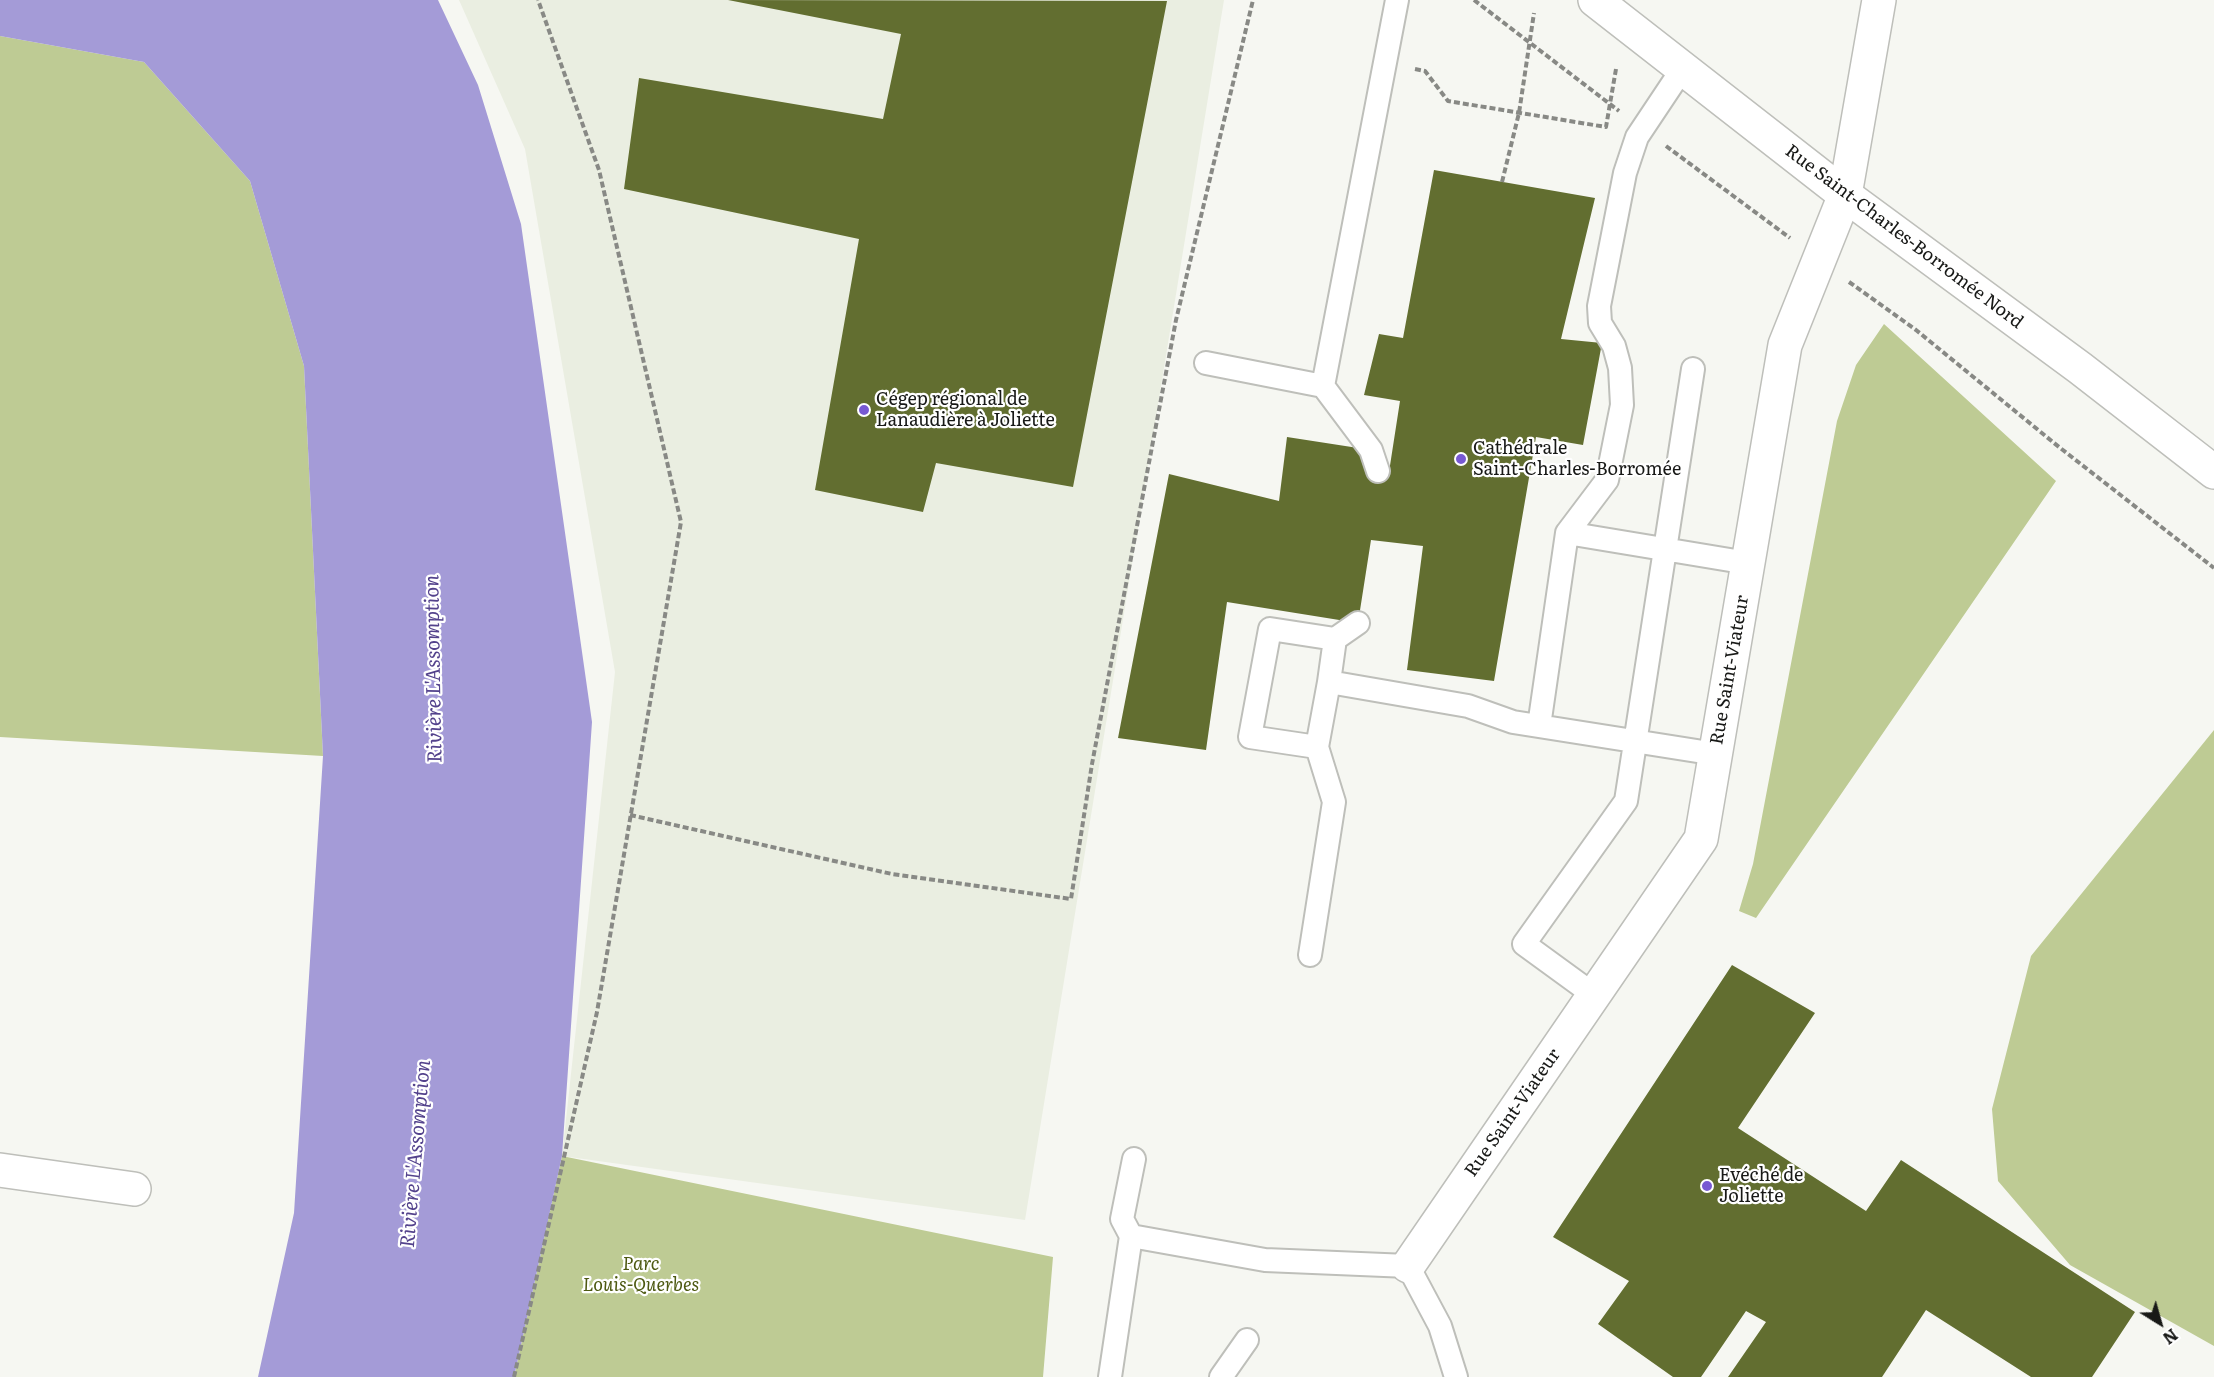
<!DOCTYPE html>
<html>
<head>
<meta charset="utf-8">
<style>
	body { margin:0 }
	#map { position:relative; width:2214px; height:1377px; overflow:hidden; background:#f6f7f2; font-family:Literata,serif }
	canvas { display:block }
	.north { position:absolute; left:2130px; top:1293px; width:60px; height:60px; -webkit-text-stroke:4px #fff; paint-order:stroke; rotate:143deg; font-size:16px; font-weight:700; line-height:24px; text-align:center; color:#181917 }
	.north::after { content:''; display:block; margin:auto; width:21px; height:27px; background:#181917; clip-path:polygon(50% 0,100% 100%,50% 72%,0 100%) }
</style>
</head>
<body>
<div id="map">
<canvas width="2214" height="1377"></canvas>
<div class="north">N</div>
</div>
<script>
const ctx = document.querySelector('canvas').getContext('2d');
ctx.lineJoin = 'round';
function fillPath(path, color) { ctx.fillStyle = color; ctx.fill(path, 'evenodd'); }
const shape = rows => new Path2D(rows.map(r => 'M' + r).join(''));
function strokePath(path, color, width, dash) { ctx.strokeStyle = color; ctx.lineWidth = width; ctx.lineCap = dash ? 'butt' : 'round'; ctx.setLineDash(dash || []); ctx.stroke(path); }
function drawText(font, color, halo, rows, align = 'center') {
  ctx.font = font + ' Literata,serif'; ctx.lineWidth = 4.5; ctx.setLineDash([]); ctx.textBaseline = 'middle'; ctx.strokeStyle = halo; ctx.fillStyle = color; for (const [text, x, y, turn = 0] of rows) {
    ctx.save(); ctx.translate(x, y); ctx.rotate((+turn || 0) * Math.PI / 180); ctx.textAlign = isNaN(turn) ? turn : align; if (halo) ctx.strokeText(text, 0, 0); ctx.fillText(text, 0, 0); ctx.restore();
  }
}
const built = shape([
	[459,0,1224,0,1025,1220,562,1156,615,672,525,149]
]);
const green = shape([
	[0,36,144,62,250,181,304,366,323,756,0,737],
	[1884,324,2056,481,1756,918,1739,911,1753,864,1837,421,1856,365],
	[2214,730,2214,1346,2070,1265,1998,1181,1992,1109,2031,956],
	[562,1156,1053,1257,1043,1377,514,1377]
]);
const water = shape([
	[0,0,438,0,478,85,521,224,592,722,562,1156,514,1377,258,1377,294,1213,323,756,304,366,250,181,144,62,0,36]
]);
const building = shape([
	[728,0,1167,1,1073,487,936,463,923,512,815,490,859,239,624,189,639,78,883,119,901,34],
	[1434,170,1595,198,1561,339,1602,343,1583,445,1536,437,1494,681,1407,670,1423,546,1371,540,1358,623,1227,602,1206,750,1118,738,1169,474,1279,501,1287,437,1371,450,1365,468,1389,472,1400,401,1364,395,1379,334,1403,338],
	[1732,965,1815,1013,1738,1128,1866,1211,1901,1160,2135,1312,2092,1377,2031,1377,1926,1310,1882,1377,1728,1377,1766,1322,1746,1311,1701,1377,1673,1377,1598,1324,1629,1281,1553,1237]
]);
const path = shape([
	[1474,0,1619,111],
	[1415,69,1425,71,1448,101,1606,127,1616,69],
	[1666,146,1790,238],
	[1502,182,1519,113,1534,13],
	[1849,282,1916,330,2059,447,2214,568],
	[630,815,892,874,1071,899,1092,764,1176,320,1253,0],
	[514,1377,597,1012,681,522,599,170,538,0]
]);
const service = shape([
	[1206,363,1323,386,1397,0],
	[1323,386,1371,450,1378,471],
	[1567,533,1607,480,1622,405,1620,368,1614,346,1600,323,1599,306,1625,173,1637,137,1683,68],
	[1335,639,1358,623],
	[1539,726,1567,533,1748,563],
	[1317,747,1250,737,1270,629,1335,639,1329,682],
	[1310,955,1334,802,1317,747,1329,682,1468,706,1513,722,1716,754],
	[1594,995,1524,944,1626,801,1693,369],
	[1131,1236,1122,1219,1134,1159],
	[1110,1377,1131,1236,1265,1260,1408,1266,1440,1326,1456,1377],
	[1221,1377,1247,1340]
]);
const minor = shape([
	[0,1170,134,1189],
	[1408,1266,1701,839,1785,345,1845,195,1879,0]
]);
const secondary = shape([
	[1595,0,1845,195,2080,368,2214,472]
]);
const markers = [
	[864,410,6,"#7859d3"],
	[1461,459,6,"#7859d3"],
	[1707,1186,6,"#7859d3"]
];
const streetNames = [
	["Rue Saint-Charles-Borromée Nord",1904,237,37],
	["Rue Saint-Viateur",1730,670,-80],
	["Rue Saint-Viateur",1513,1113,-55]
];
const poiNames = [
	["Cégep régional de",876,400],
	["Lanaudière à Joliette",876,421],
	["Cathédrale",1473,449],
	["Saint-Charles-Borromée",1473,470],
	["Evéché de",1719,1176],
	["Joliette",1719,1197]
];
const parkNames = [
	["Parc",641,1265],
	["Louis-Querbes",641,1286]
];
const waterNames = [
	["Rivière L'Assomption",434,669,-91],
	["Rivière L'Assomption",416,1154,-85]
];
fillPath(built, '#eaeee1');
fillPath(green, '#becb94');
fillPath(water, '#a49bd7');
fillPath(building, '#626e30');
strokePath(service, '#bebfba', 26);
strokePath(minor, '#bebfba', 36);
strokePath(secondary, '#bebfba', 36);
strokePath(path, '#888985', 4, [6, 3]);
strokePath(service, '#fff', 22);
strokePath(minor, '#fff', 33);
strokePath(secondary, '#fff', 33);
for (const [x, y, r, color] of markers) { const dot = new Path2D(); dot.arc(x, y, r, 0, 2 * Math.PI); ctx.fillStyle = color; ctx.fill(dot); strokePath(dot, '#fff', 2); }
drawText('18px', '#181917', '#fff', streetNames);
drawText('18px', '#181917', '#fff', poiNames, 'left');
drawText('italic 18px', '#4d5911', '#fff', parkNames);
drawText('italic 20px', '#53428c', '#fff', waterNames);
</script>
</body>
</html>
